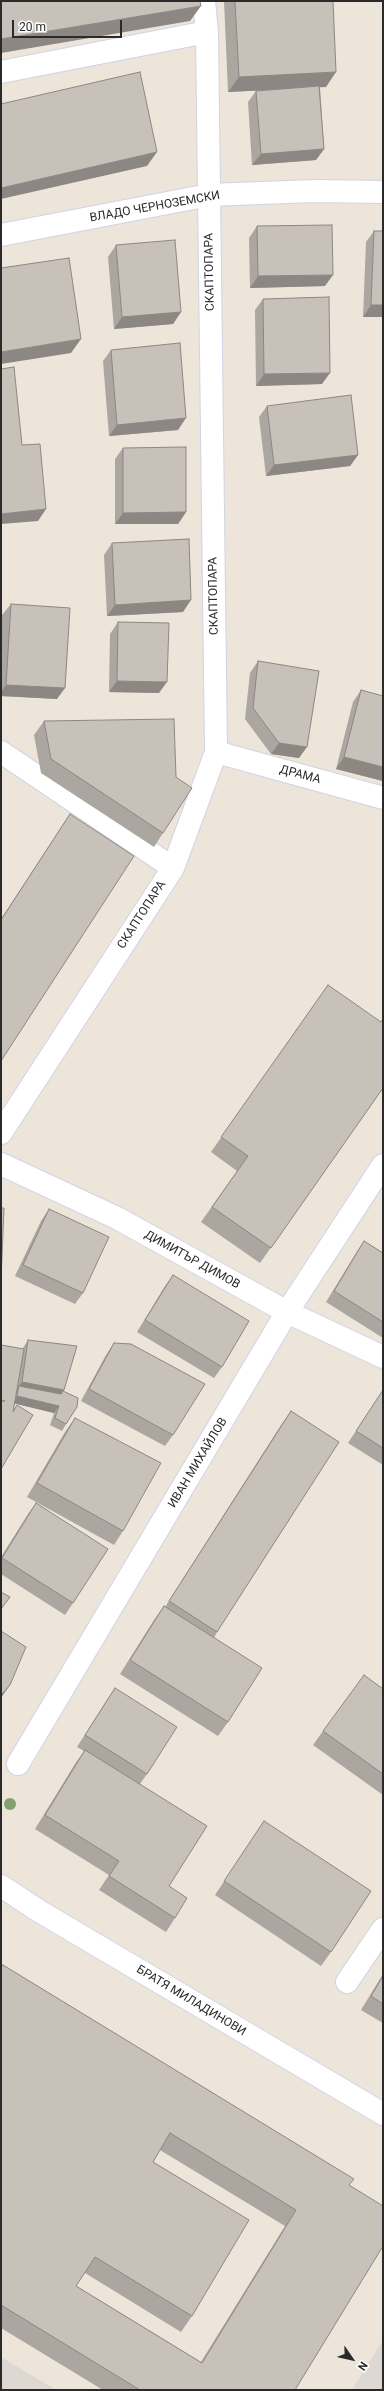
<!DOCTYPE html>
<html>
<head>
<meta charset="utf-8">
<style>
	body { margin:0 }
	#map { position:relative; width:384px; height:2391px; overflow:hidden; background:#ede4da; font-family:Roboto,sans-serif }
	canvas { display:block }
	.frame { position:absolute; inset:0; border:2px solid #2a2a2a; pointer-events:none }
	.north { position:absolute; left:332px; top:2339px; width:40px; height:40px; -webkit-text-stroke:3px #fff; paint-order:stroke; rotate:124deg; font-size:11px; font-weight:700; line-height:16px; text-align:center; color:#2a2a2a }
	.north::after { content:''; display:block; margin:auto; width:14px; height:18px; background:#2a2a2a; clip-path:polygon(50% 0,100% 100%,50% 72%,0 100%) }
	.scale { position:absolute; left:12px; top:20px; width:110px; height:18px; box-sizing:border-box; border:2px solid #2a2a2a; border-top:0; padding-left:5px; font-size:12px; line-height:14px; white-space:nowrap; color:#2a2a2a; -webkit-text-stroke:3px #fff; paint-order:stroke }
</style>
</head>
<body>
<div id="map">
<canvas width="384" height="2391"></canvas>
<div class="frame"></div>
<div class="north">N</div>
<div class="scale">20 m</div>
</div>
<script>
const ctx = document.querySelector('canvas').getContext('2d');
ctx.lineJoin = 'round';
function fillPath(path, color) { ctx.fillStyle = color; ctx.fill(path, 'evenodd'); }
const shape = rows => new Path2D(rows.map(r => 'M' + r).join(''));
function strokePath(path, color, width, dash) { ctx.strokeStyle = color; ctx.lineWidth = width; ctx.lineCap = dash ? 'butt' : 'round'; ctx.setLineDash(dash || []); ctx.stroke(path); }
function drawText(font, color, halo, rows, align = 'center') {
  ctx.font = font + ' Roboto,sans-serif'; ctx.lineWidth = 3; ctx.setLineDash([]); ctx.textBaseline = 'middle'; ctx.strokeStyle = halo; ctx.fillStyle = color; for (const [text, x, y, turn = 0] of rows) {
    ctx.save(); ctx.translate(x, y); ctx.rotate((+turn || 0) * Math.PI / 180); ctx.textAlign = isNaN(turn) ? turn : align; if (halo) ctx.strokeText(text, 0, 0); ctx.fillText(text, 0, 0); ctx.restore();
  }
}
const plaza = shape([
	[383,2340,383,2390,352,2390],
	[1,2357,56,2390,1,2390]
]);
const minor = shape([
	[1,72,207,32],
	[1,235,209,195,314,191,383,192],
	[1,752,173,868],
	[216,752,383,798],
	[1,1133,173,868,216,752,207,32,204,1],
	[1,1164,117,1218,287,1312,383,1357],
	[18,1764,287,1312,383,1165],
	[1,1886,39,1911,383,2114],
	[347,1982,383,1929]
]);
const trees = [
	[10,1804]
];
const wall = shape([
	[224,1,333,1,326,87,320,87,324,149,316,160,252,165,248,102,256,91,270,90,228,92],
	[257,226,325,286,250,288,249,238],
	[374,231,383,317,363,317,366,242],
	[116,245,181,312,173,324,114,329,108,257],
	[263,299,322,384,256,386,255,310],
	[111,350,178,430,109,436,103,361],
	[267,406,358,455,350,466,266,476,259,417],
	[123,448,186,512,178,524,115,524,115,459],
	[112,543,183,612,107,616,104,555],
	[11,604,57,699,1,696,1,642,2,615],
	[118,622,159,693,109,692,110,634],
	[258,661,299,758,271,754,245,719,250,673],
	[361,690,383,781,336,769,353,702],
	[44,721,163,833,154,847,41,773,34,735],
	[70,814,1,1061,1,919,60,829],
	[328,985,383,1088,260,1263,201,1222,237,1171,211,1152],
	[49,1209,83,1293,75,1304,15,1276,41,1221],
	[364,1241,383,1253,383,1338,326,1302,356,1253],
	[173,1275,222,1367,214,1378,137,1332,165,1286],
	[28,1340,63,1391,66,1424,62,1431,50,1425,54,1413,15,1403,13,1410,17,1405,1,1469,23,1348],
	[114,1343,173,1435,165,1446,81,1401,106,1355],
	[383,1390,383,1465,348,1443],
	[291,1411,217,1632,214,1638,228,1722,218,1736,120,1674,154,1620,164,1606,165,1607,281,1425],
	[75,1418,123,1531,114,1545,27,1497,65,1432],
	[36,1503,73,1603,65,1615,1,1574,1,1557,28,1514],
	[115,1688,147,1774,140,1784,169,1886,175,1918,166,1932,99,1890,109,1875,35,1829,75,1764,84,1751,77,1747,107,1700],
	[383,1689,383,1795,313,1745,323,1731],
	[264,1821,331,1952,321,1966,215,1895],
	[1,1967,349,2185,295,2390,103,2390,1,2328],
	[160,2150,285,2226,201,2362,76,2286,85,2273,181,2332,192,2316,153,2162],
	[383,1974,383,2023,361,2010]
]);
const shadedWall = shape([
	[201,6,190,21,1,53,1,39],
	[336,72,326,87,228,92,239,77],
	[324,149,316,160,252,165,261,154],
	[157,152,147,166,1,199,1,188],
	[333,275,325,286,250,288,258,276],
	[371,305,383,305,383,317,363,317],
	[181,312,173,324,114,329,122,317],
	[81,339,71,353,1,364,1,352],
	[330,373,322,384,256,386,264,374],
	[186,418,178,430,109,436,117,425],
	[358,455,350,466,266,476,274,465],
	[46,509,38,521,1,524,1,514],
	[186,512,178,524,115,524,123,513],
	[191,600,183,612,107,616,115,605],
	[117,681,167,682,159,693,109,692],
	[6,685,65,688,57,699,1,696,1,692],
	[279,743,307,747,299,758,271,754],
	[344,757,383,767,383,781,336,769],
	[22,1382,64,1390,56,1401,19,1386],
	[17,1396,59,1406,54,1413,12,1403],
	[10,1685,1,1698,1,1695]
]);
const building = shape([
	[1,1,200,1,201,6,1,39,1,1],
	[235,1,333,1,336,72,239,77,235,1],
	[140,72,157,152,1,188,1,104,140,72],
	[319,86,324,149,261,154,256,91,319,86],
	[332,225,333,275,258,276,257,226,332,225],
	[374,231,383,231,383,305,371,305,374,231],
	[175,240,181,312,122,317,116,245,175,240],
	[69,258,81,339,1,352,1,268,69,258],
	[329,297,330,373,264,374,263,299,329,297],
	[180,343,186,418,117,425,111,350,180,343],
	[14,367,22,445,40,444,46,509,1,514,1,369,14,367],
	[351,395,358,455,274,465,267,406,351,395],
	[186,447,186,512,123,513,123,448,186,447],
	[189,539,191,600,115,605,112,543,189,539],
	[11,604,70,608,65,688,6,685,11,604],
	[118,622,169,623,167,682,117,681,118,622],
	[258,661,319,671,307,747,279,743,253,708,258,661],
	[361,690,383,696,383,767,344,757,361,690],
	[174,719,176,777,192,788,163,833,51,759,44,721,174,719],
	[70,814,134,856,1,1061,1,920,70,814],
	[328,985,381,1022,383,1019,383,1088,271,1248,212,1207,248,1156,221,1137,328,985],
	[1,1208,4,1208,1,1280,1,1208],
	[49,1209,109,1237,83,1293,23,1265,49,1209],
	[364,1241,383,1253,383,1322,334,1291,364,1241],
	[173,1275,249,1321,222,1367,145,1320,173,1275],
	[28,1340,77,1346,64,1390,22,1382,28,1340],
	[114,1343,131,1344,205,1384,173,1435,89,1389,114,1343],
	[1,1345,24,1349,13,1412,17,1405,33,1415,1,1469,1,1401,5,1401,1,1400,1,1345],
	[19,1386,61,1394,63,1391,78,1398,77,1407,66,1424,55,1418,59,1406,17,1396,19,1386],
	[383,1390,383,1448,356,1431,383,1390],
	[291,1411,339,1442,217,1632,169,1601,291,1411],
	[75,1418,161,1463,123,1531,37,1483,75,1418],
	[36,1503,108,1549,73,1603,2,1558,36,1503],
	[1,1592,10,1597,1,1609,1,1592],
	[164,1606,262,1668,228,1722,130,1660,164,1606],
	[1,1631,26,1647,10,1685,1,1695,1,1631],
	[364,1675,383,1689,383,1774,323,1731,364,1675],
	[115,1688,177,1727,147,1774,85,1735,115,1688],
	[85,1750,207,1826,169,1886,187,1898,175,1918,109,1876,119,1861,45,1815,85,1750],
	[264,1821,371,1891,331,1952,224,1881,264,1821],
	[3,1965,354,2179,349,2185,383,2206,383,2246,295,2390,140,2390,1,2305,1,1968,3,1965],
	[170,2133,296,2210,202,2363,76,2286,95,2257,192,2316,249,2220,153,2162,170,2133],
	[383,1976,383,2004,371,1996,383,1976]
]);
const streetNames = [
	["ВЛАДО ЧЕРНОЗЕМСКИ",155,207,-10],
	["СКАПТОПАРА",210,272,-91],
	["СКАПТОПАРА",214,596,-91],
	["ДРАМА",300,775,15],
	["СКАПТОПАРА",142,915,-57],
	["ДИМИТЪР ДИМОВ",192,1260,29],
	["ИВАН МИХАЙЛОВ",198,1463,-59],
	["БРАТЯ МИЛАДИНОВИ",191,2001,31]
];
fillPath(plaza, '#ddd8d2');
strokePath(minor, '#d0d4e4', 24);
strokePath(minor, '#fff', 22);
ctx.fillStyle = '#82a16e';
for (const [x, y] of trees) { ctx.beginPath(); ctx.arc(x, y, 6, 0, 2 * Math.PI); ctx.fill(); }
fillPath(wall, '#aca6a0');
fillPath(shadedWall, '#8c8782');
fillPath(building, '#c8c1ba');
strokePath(building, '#8c8782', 1);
drawText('12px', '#2a2a2a', '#fff', streetNames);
</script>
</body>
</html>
